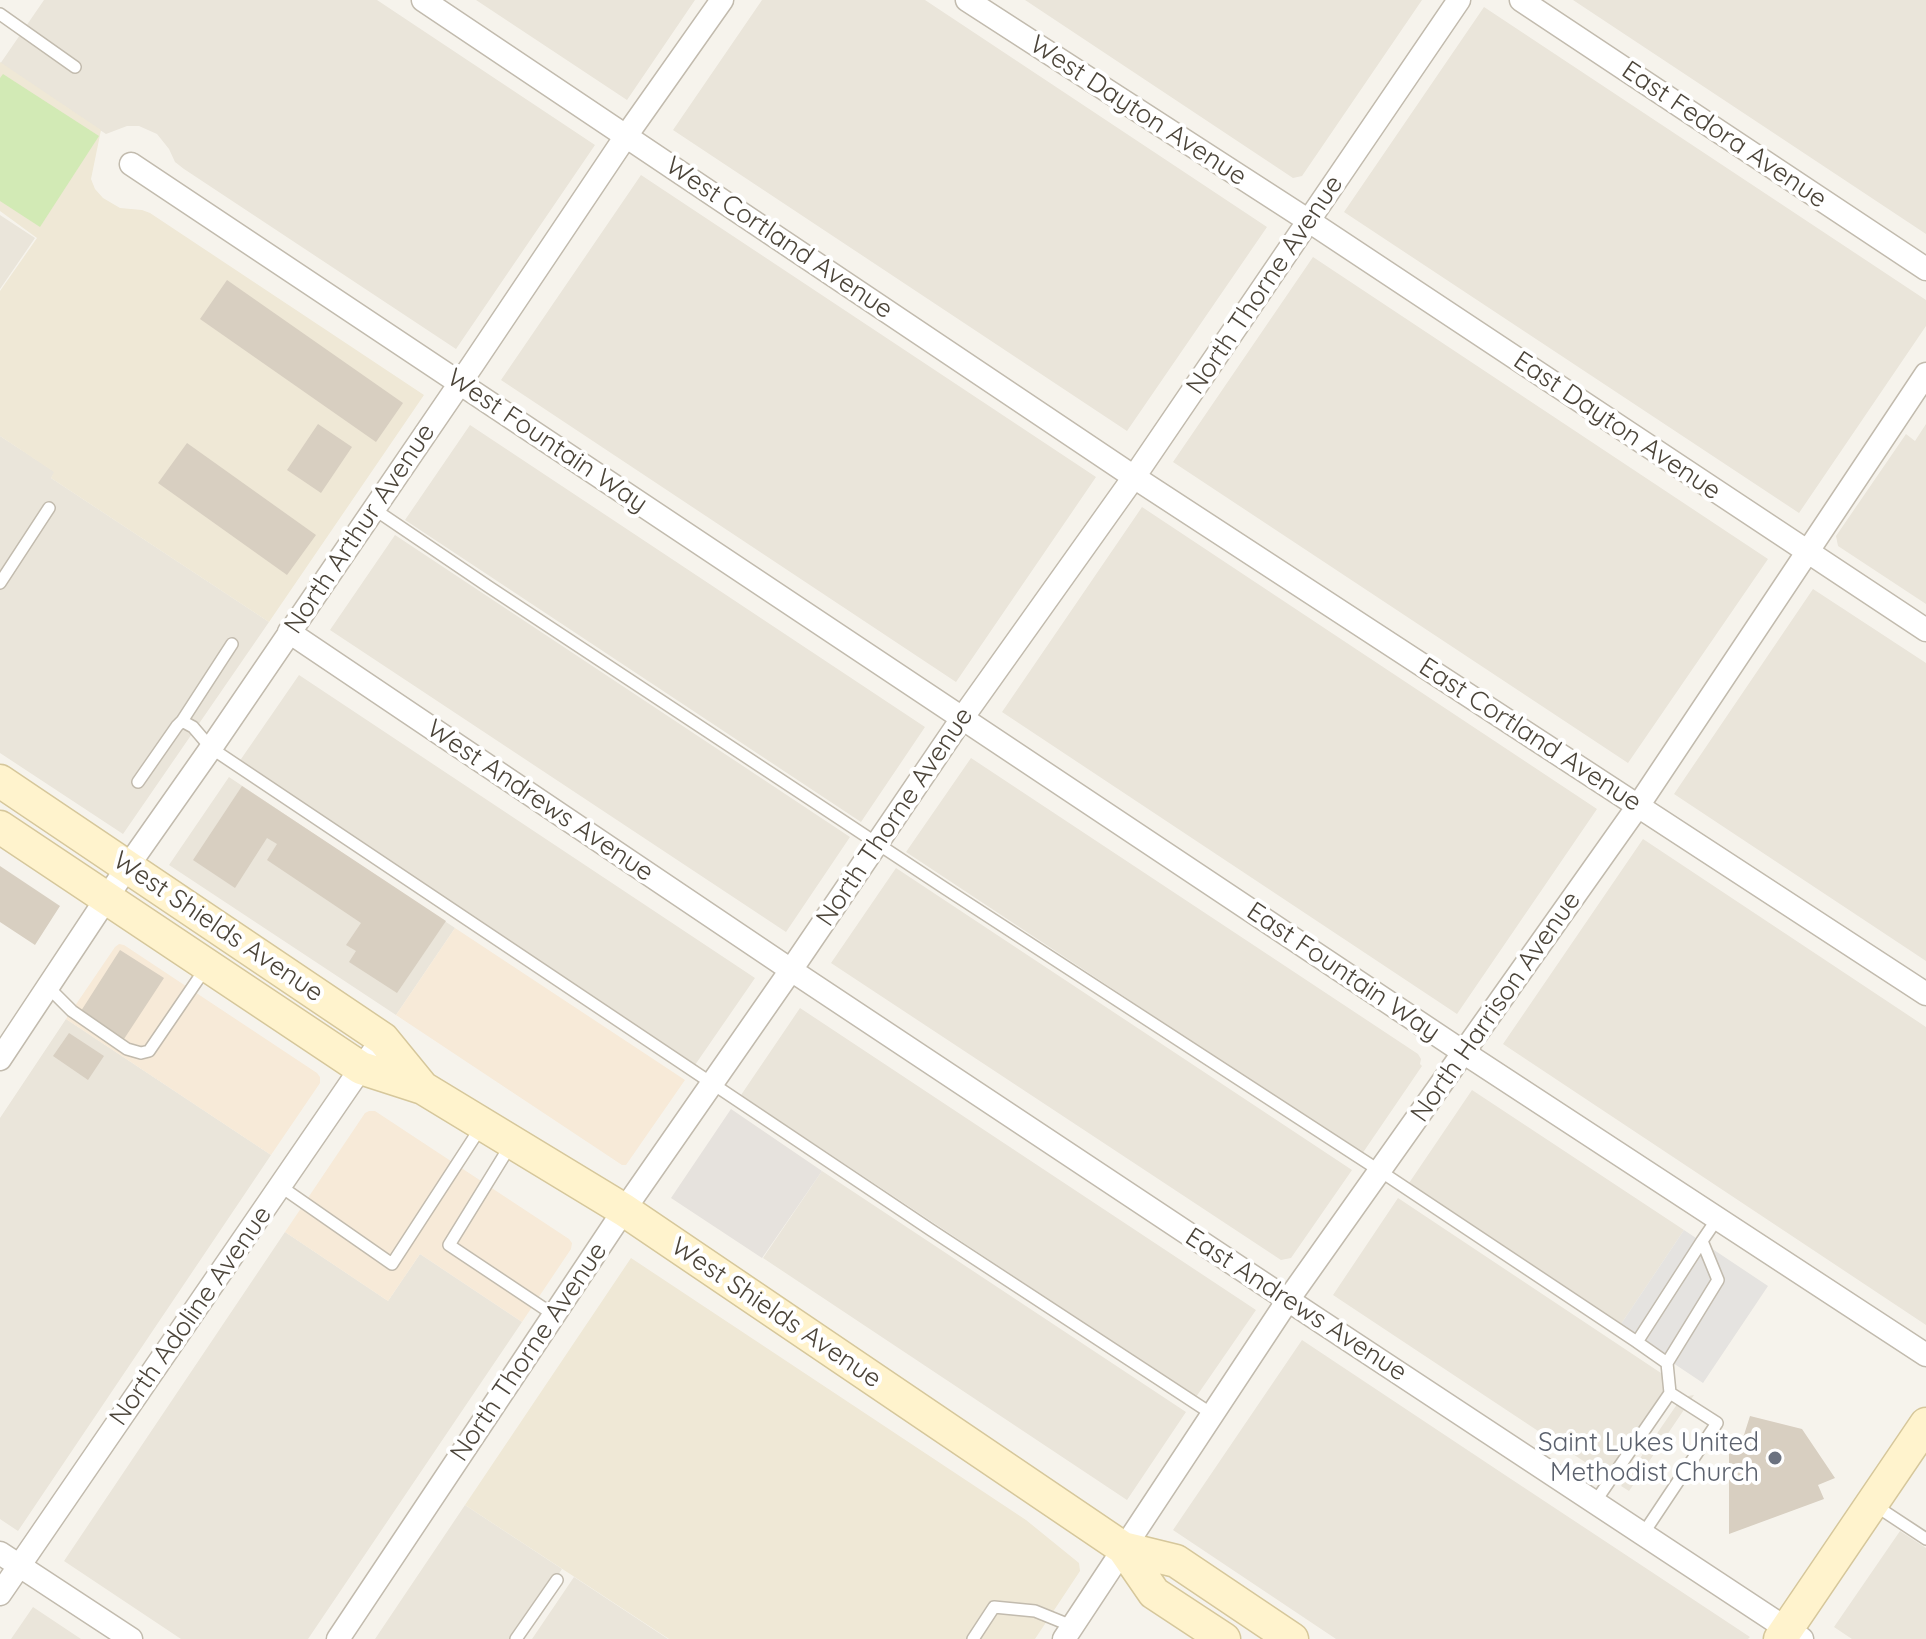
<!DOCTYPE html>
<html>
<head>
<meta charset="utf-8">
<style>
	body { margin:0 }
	canvas { display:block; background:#f6f3ec }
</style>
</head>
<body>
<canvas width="1926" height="1639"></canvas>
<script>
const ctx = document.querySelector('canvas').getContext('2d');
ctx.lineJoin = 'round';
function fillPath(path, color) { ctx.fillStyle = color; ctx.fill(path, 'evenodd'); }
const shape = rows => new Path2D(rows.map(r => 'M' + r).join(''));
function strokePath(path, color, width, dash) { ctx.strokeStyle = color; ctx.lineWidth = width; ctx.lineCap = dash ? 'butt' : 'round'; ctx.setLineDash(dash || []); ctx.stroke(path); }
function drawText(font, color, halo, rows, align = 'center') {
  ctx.font = font + ' Quicksand,sans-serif'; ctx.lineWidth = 8; ctx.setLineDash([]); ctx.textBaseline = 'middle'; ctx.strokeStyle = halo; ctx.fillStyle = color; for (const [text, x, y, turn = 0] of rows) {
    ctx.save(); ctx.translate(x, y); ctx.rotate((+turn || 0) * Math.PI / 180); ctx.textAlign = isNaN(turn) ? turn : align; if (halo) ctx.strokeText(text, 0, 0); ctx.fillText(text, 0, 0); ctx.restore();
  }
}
const residential = shape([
	[44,0,377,0,595,145,456,349,184,169,175,162,169,149,157,134,139,126,127,126,106,134,0,64],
	[476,0,695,0,627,100],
	[762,0,925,0,1267,227,1127,431,673,130],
	[1025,0,1422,0,1302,176,1293,178],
	[1573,0,1926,0,1926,234,1653,53],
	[1484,7,1926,300,1926,326,1799,513,1344,212],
	[641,175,1096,477,956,682,501,380],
	[0,215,35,238,0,289],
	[1313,257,1768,559,1628,763,1173,462],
	[1926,424,1926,604,1838,546,1836,536,1906,434,1915,441],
	[470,425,925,727,861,822,405,520],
	[0,436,55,472,51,478,269,622,123,834,0,753],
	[1142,507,1597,809,1457,1014,1002,712],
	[395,535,850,837,786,932,330,630],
	[1813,589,1926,663,1926,961,1674,794],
	[299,675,755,978,695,1065,239,762],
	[971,758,1418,1054,1421,1059,1420,1064,1422,1066,1362,1154,906,852],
	[229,777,455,928,396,1015,169,865],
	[1643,839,1926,1027,1926,1325,1503,1044],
	[896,868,1352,1170,1291,1258,1281,1260,831,963],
	[800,1008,1256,1310,1196,1397,741,1095],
	[66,1019,271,1155,18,1531,0,1519,0,1118],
	[1472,1090,1684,1230,1619,1327,1407,1186],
	[822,1171,1186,1412,1127,1500,763,1258],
	[1398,1198,1664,1375,1666,1387,1606,1476,1333,1295],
	[285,1232,388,1301,420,1254,522,1322,308,1639,181,1639,64,1561],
	[1302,1340,1511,1479,1750,1637,1748,1639,1336,1639,1173,1530],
	[1694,1395,1629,1491,1621,1486,1682,1397],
	[465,1505,562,1569,514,1639,375,1639],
	[1900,1531,1926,1548,1926,1639,1852,1639,1834,1627],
	[574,1577,668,1639,532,1639],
	[33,1607,81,1639,11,1639]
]);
const commercial = shape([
	[455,928,685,1080,626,1165,622,1165,396,1015],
	[119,944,124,945,317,1073,320,1077,320,1083,271,1155,66,1019,115,947],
	[369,1111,375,1111,569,1239,572,1243,571,1249,522,1322,420,1254,388,1301,285,1232,365,1113]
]);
const industrial = shape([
	[731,1109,822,1171,762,1258,671,1198]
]);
const education = shape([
	[0,62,101,130,91,179,95,189,103,198,120,208,142,210,150,213,424,395,269,622,51,478,54,472,0,436,0,291,37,238,0,211],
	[631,1258,1026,1520,1079,1563,1080,1571,1035,1639,669,1639,465,1505]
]);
const green = shape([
	[3,74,99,136,40,227,0,201,0,78]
]);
const parking = shape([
	[1684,1230,1768,1286,1703,1383,1619,1327]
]);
const building = shape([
	[227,280,403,403,376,442,200,319],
	[318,424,352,447,321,493,287,470],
	[187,443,316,535,287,575,158,483],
	[242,786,446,921,397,993,349,962,356,951,346,945,361,923,267,860,277,844,267,838,235,888,193,860],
	[0,866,60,906,35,945,0,922],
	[120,950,164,978,124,1039,81,1011],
	[69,1033,104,1056,88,1080,53,1056],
	[1750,1416,1802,1429,1835,1478,1818,1485,1824,1499,1729,1534,1729,1439,1743,1438]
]);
const service = shape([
	[0,14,75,67],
	[374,509,489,587,946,889,1380,1171,1637,1342],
	[0,583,49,508],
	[182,721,232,644],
	[138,782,177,726,182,721,193,727,211,748,931,1230,1212,1414],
	[48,987,72,1011,127,1049,141,1053,149,1051,205,969],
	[510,1146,449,1245,554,1315],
	[280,1186,392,1264,481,1127],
	[1702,1241,1718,1280,1667,1363,1637,1342,1702,1241,1717,1219],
	[1667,1363,1670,1393],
	[1595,1502,1670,1393,1717,1423,1643,1534],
	[1876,1506,1926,1539],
	[516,1639,557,1580],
	[973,1639,994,1607,1035,1611,1072,1626]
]);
const minor = shape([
	[423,0,1134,477,1926,994],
	[967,0,1309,221,1926,630],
	[1521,0,1926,269],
	[131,164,1463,1052,1926,1355],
	[289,632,791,970,1288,1300,1802,1639],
	[0,1059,128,866,211,748,473,364,626,136,722,0],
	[0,1553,131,1639],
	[0,1594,361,1068,383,1039],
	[338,1639,624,1210,791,970,963,717,1134,477,1459,0],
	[1064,1639,1288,1300,1638,806,1926,374]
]);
const secondary = shape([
	[0,781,383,1039,423,1088],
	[0,827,361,1068,423,1088,624,1210,1123,1548,1176,1561,1292,1639],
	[1123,1548,1154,1593,1224,1639],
	[1780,1639,1926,1424]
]);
const markers = [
	[1775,1458,8,"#6b7280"]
];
const streetNames = [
	["West Dayton Avenue",1138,111,33],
	["East Fedora Avenue",1724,135,34],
	["West Cortland Avenue",779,238,34],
	["North Thorne Avenue",1265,285,-56],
	["East Dayton Avenue",1617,426,34],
	["West Fountain Way",547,441,34],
	["North Arthur Avenue",360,529,-56],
	["East Cortland Avenue",1530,735,33],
	["West Andrews Avenue",540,801,34],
	["North Thorne Avenue",895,817,-56],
	["West Shields Avenue",218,927,34],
	["East Fountain Way",1343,972,34],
	["North Harrison Avenue",1496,1007,-55],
	["East Andrews Avenue",1296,1305,33],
	["West Shields Avenue",776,1313,34],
	["North Adoline Avenue",191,1316,-55],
	["North Thorne Avenue",529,1352,-56]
];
const worshipNames = [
	["Saint Lukes United",1759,1443],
	["Methodist Church",1759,1473]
];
fillPath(residential, '#eae5da');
fillPath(commercial, '#f7ead8');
fillPath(industrial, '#e6e2dd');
fillPath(education, '#efe8d6');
fillPath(green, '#d2eab5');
fillPath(parking, '#e5e3e0');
fillPath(building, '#d8cfc1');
strokePath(service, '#c2bbae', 14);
strokePath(minor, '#c2bbae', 25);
strokePath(secondary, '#d6c79b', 35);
strokePath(service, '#fff', 11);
strokePath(minor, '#fff', 22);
strokePath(secondary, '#fff3cd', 32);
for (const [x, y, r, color] of markers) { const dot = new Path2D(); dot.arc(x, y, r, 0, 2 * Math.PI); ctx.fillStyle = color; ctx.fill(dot); strokePath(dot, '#fff', 3); }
drawText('26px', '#4b4439', '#fff', streetNames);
drawText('26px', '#5b616d', '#fff', worshipNames, 'right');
</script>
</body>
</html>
